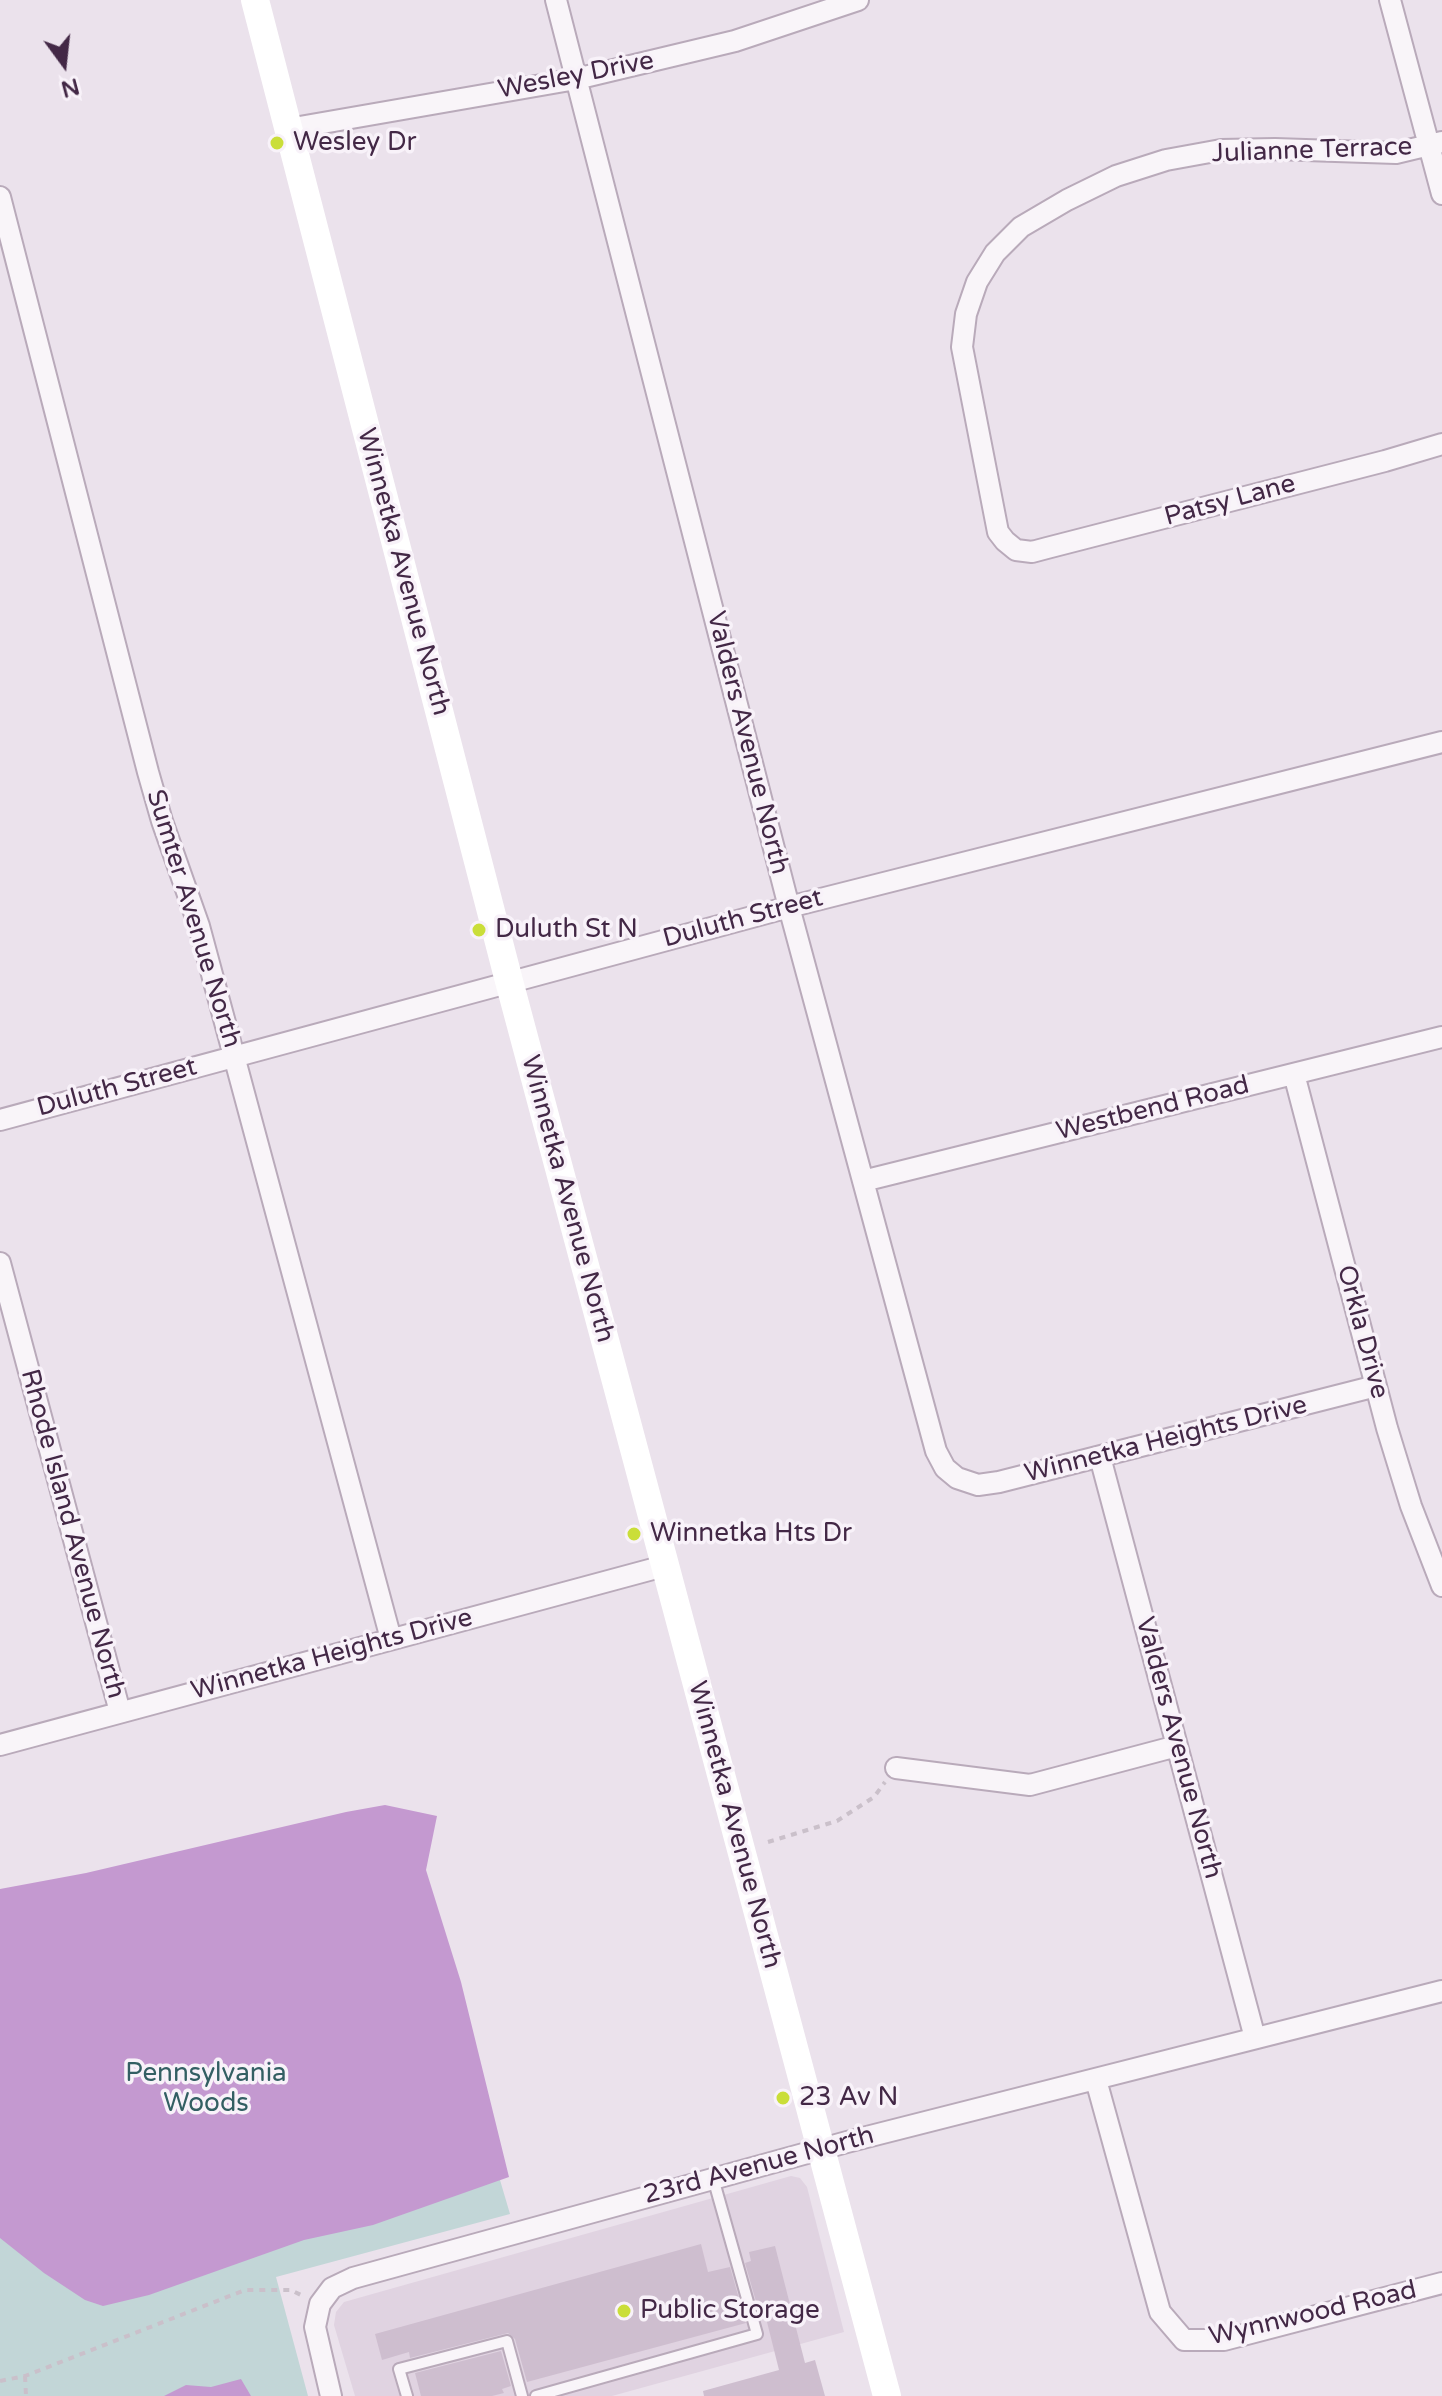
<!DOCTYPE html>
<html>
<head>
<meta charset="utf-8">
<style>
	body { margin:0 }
	#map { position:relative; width:1442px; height:2396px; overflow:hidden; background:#ebe2ec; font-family:"Varela Round",sans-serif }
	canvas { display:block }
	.north { position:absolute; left:24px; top:24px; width:80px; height:80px; -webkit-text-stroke:6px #f8f2f9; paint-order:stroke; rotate:165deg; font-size:22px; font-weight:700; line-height:32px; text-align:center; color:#432846 }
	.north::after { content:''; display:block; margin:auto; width:28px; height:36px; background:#432846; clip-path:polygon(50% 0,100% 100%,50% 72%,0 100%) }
</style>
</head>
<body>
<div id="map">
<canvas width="1442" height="2396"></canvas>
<div class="north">N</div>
</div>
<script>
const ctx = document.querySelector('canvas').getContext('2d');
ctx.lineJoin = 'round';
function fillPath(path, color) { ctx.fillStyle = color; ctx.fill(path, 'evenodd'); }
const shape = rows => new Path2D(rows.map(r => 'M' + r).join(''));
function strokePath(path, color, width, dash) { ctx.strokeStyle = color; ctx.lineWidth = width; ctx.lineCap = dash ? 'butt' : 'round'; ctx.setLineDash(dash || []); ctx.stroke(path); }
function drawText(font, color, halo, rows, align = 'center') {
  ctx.font = font + ' "Varela Round",sans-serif'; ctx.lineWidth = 7; ctx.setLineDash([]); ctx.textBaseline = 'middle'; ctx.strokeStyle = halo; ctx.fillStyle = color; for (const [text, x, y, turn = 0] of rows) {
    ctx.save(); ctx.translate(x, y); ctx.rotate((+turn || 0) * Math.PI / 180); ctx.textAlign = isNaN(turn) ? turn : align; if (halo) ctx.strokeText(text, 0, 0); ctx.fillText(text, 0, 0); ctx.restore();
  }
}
const built = shape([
	[791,2176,800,2178,807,2187,844,2332,612,2396,355,2396,334,2325,336,2312,344,2302]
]);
const green = shape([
	[398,1833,510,2214,276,2277,308,2396,0,2396,0,1935]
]);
const water = shape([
	[385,1805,437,1816,426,1870,461,1982,509,2177,373,2225,304,2240,149,2295,103,2306,85,2300,44,2273,0,2238,0,1889,86,1873,346,1812],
	[241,2379,251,2396,164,2396,186,2385,211,2387]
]);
const building = shape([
	[701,2244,708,2272,730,2267,746,2323,527,2382,515,2339,508,2333,410,2358,409,2352,382,2360,375,2334],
	[775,2246,805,2363,815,2360,825,2396,704,2396,703,2391,779,2370,766,2318,761,2319,745,2263,751,2261,749,2252],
	[501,2351,511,2386,502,2389,504,2393,492,2396,421,2396,415,2373]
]);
const path = shape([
	[768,1842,837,1821,874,1797,885,1782],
	[25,2376,26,2396],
	[0,2381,25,2376,245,2290,291,2290,303,2296]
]);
const service = shape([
	[407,2396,399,2369,507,2341,522,2396],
	[536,2396,757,2334,713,2178]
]);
const minor = shape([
	[556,0,789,907,936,1451,945,1468,957,1478,978,1485,999,1482,1376,1386],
	[1390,0,1442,194],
	[288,129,576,79,735,41,858,0],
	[1442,142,1396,153,1275,149,1221,150,1166,160,1116,176,1067,200,1021,227,995,253,977,282,966,314,962,347,998,532,1005,541,1016,550,1032,552,1047,548,1385,461,1442,444],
	[0,197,148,772,162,821,199,926,391,1639],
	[1294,1074,1387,1428,1411,1506,1442,1586],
	[0,1120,789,907,1442,742],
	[863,1181,1442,1037],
	[0,1263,120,1712],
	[1100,1457,1255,2038],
	[0,1745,664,1566],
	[896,1768,1030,1785,1177,1746],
	[1096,2080,1160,2312,1184,2340,1224,2340,1442,2283],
	[331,2396,315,2327,320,2304,332,2288,353,2278,847,2142,1442,1991]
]);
const secondary = shape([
	[255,0,509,981,887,2396]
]);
const markers = [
	[277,143,8,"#cade39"],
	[479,930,8,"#cade39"],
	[634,1534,8,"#cade39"],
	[783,2098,8,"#cade39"],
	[624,2311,8,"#cade39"]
];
const streetNames = [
	["Wesley Drive",576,76,-11],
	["Julianne Terrace",1312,151,-2],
	["Patsy Lane",1230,501,-15],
	["Winnetka Avenue North",403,572,75],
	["Valders Avenue North",747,743,76],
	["Sumter Avenue North",193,919,73],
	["Duluth Street",743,919,-15],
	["Duluth Street",117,1088,-15],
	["Westbend Road",1153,1109,-14],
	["Winnetka Avenue North",567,1199,75],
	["Orkla Drive",1362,1332,75],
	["Winnetka Heights Drive",1166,1440,-14],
	["Rhode Island Avenue North",72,1534,75],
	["Winnetka Heights Drive",332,1655,-15],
	["Valders Avenue North",1178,1748,75],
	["Winnetka Avenue North",734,1825,75],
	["23rd Avenue North",759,2166,-15],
	["Wynnwood Road",1313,2314,-13]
];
const poiNames = [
	["Wesley Dr",293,143],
	["Duluth St N",495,930],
	["Winnetka Hts Dr",650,1534],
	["23 Av N",799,2098],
	["Public Storage",640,2311]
];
const parkNames = [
	["Pennsylvania",206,2074],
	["Woods",206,2104]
];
fillPath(built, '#e0d3e1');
fillPath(green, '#c2d6d7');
fillPath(water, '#c499d0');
fillPath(building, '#cebecf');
strokePath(service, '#b9aaba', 14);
strokePath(minor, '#b9aaba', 24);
strokePath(path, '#cac0ca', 4, [6, 6]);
strokePath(service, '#f9f5f9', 10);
strokePath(minor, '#f9f5f9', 20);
strokePath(secondary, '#fff', 28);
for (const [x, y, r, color] of markers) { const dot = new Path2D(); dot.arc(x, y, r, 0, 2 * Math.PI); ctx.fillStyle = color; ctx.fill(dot); strokePath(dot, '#f8f2f9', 3); }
drawText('26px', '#432846', '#f8f2f9', streetNames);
drawText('26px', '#432846', '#f8f2f9', poiNames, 'left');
drawText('26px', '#335f63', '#f8f2f9', parkNames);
</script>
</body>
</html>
